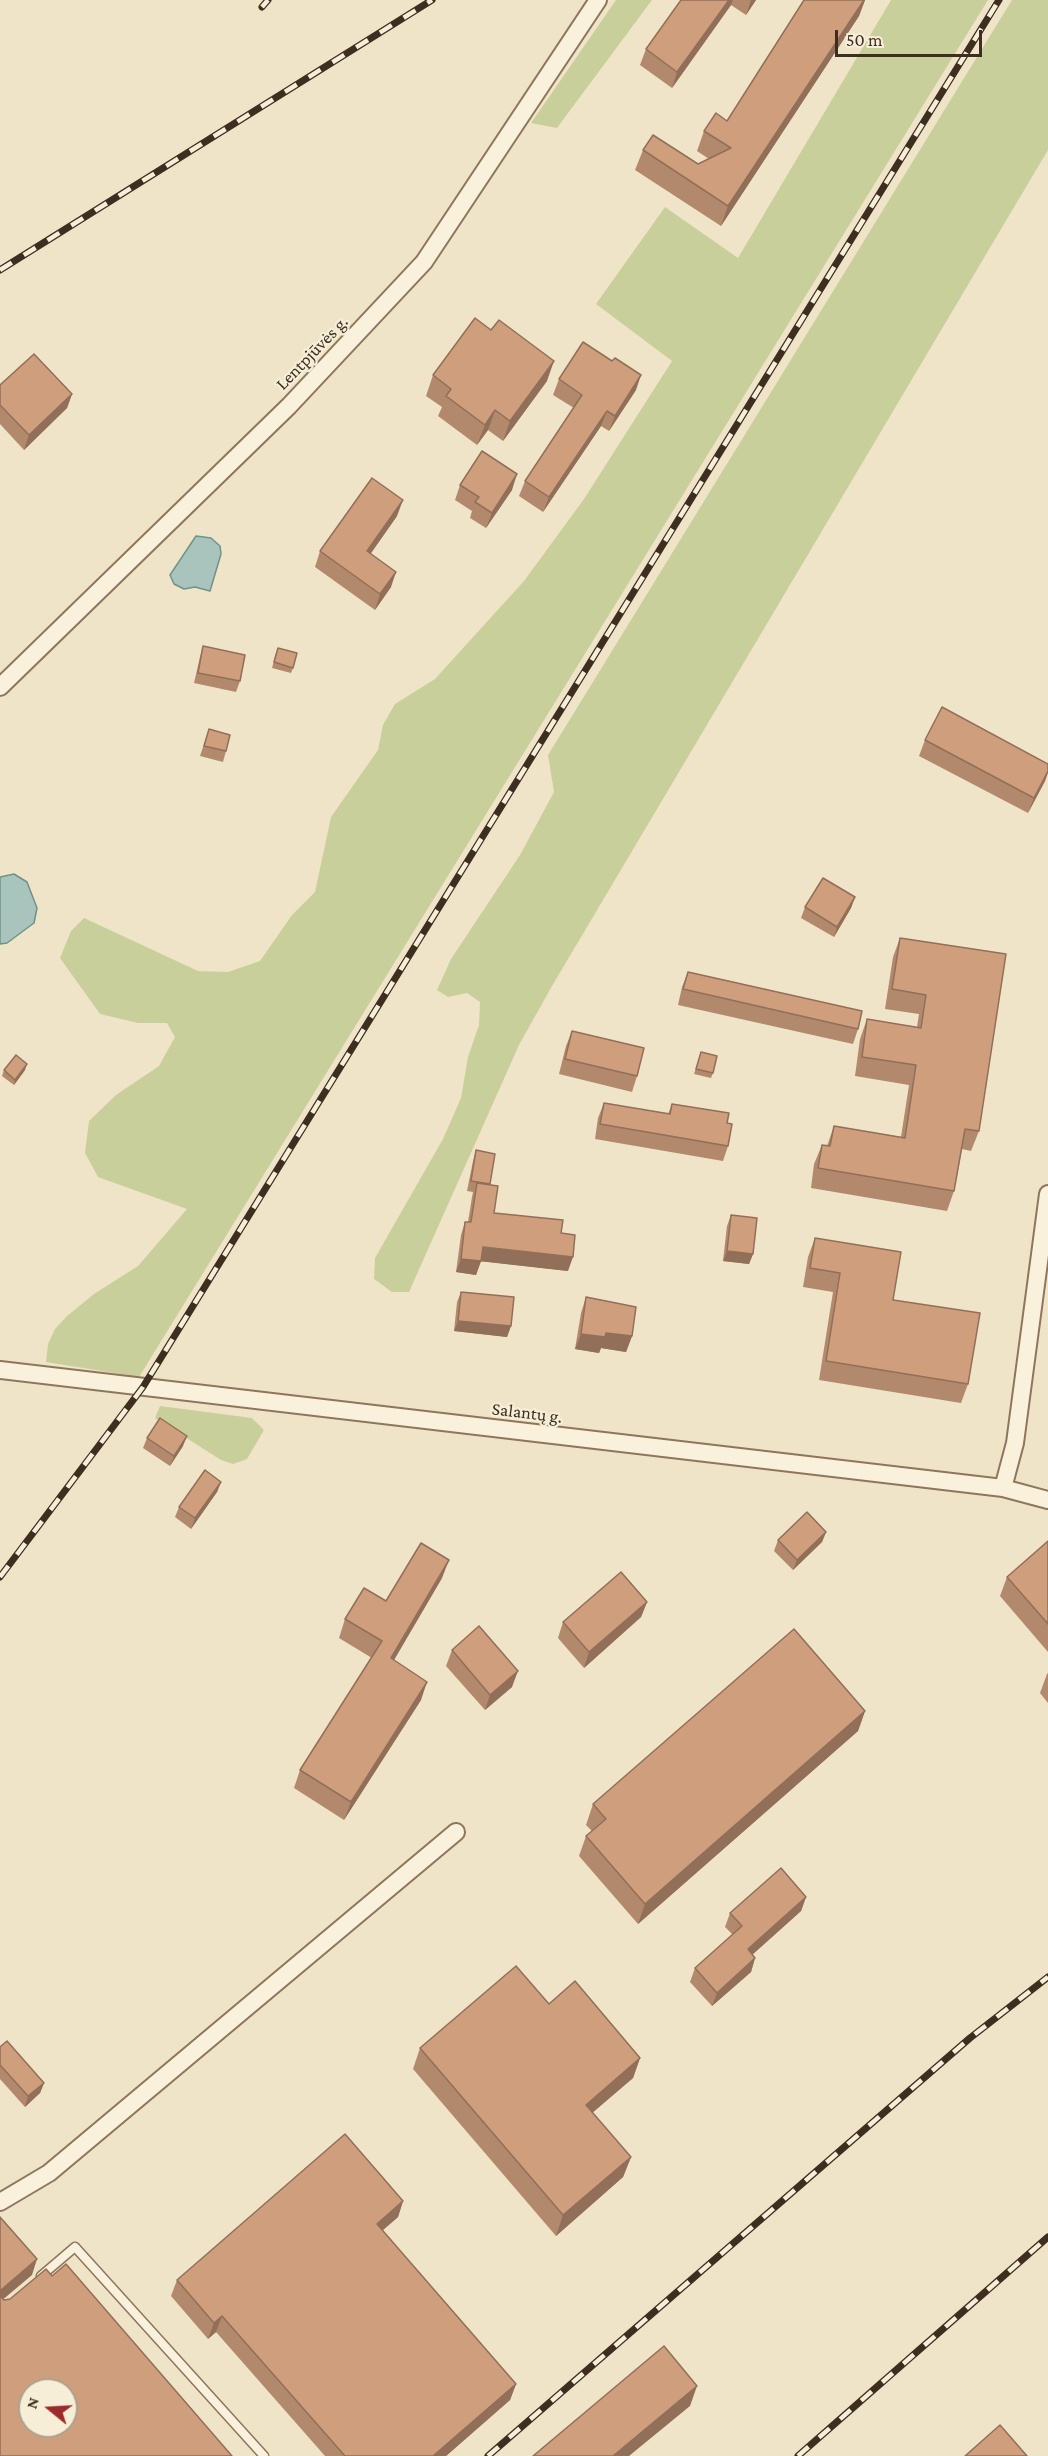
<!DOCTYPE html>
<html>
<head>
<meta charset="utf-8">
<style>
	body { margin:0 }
	#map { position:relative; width:1048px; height:2456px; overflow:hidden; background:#f0e4c8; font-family:"Crimson Pro",serif }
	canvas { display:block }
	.north { position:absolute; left:18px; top:2378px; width:60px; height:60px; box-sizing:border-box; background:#f7eed8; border:2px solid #ada18e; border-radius:50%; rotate:288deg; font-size:16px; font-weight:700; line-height:24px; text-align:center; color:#3d2e20 }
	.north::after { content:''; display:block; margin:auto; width:21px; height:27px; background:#9e2a2b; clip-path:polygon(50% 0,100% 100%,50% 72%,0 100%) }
	.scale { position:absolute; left:835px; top:30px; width:147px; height:27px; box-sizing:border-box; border:3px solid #3d2e20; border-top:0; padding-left:8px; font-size:18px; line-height:21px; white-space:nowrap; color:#3d2e20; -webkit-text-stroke:4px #f7eed8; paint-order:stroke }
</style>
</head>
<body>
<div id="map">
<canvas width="1048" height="2456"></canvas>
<div class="north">N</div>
<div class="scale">50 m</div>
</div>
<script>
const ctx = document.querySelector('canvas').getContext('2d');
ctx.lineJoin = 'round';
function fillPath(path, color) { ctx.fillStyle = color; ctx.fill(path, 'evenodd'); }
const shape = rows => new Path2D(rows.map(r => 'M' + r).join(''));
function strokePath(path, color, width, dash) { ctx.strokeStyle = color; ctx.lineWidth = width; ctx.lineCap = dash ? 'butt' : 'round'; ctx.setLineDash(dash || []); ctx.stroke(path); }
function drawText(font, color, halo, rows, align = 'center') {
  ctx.font = font + ' "Crimson Pro",serif'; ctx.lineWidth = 4.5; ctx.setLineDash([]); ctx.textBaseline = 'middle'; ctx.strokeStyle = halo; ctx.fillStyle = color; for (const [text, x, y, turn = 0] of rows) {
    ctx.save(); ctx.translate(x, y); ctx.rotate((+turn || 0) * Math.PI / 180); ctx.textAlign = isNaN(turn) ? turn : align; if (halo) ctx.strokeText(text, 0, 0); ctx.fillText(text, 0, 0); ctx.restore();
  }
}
const green = shape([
	[616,0,652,0,557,128,531,123],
	[891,0,988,0,139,1377,46,1362,48,1344,55,1329,67,1316,94,1294,138,1266,187,1209,98,1177,85,1153,89,1121,116,1095,159,1066,175,1037,167,1023,138,1023,100,1014,60,958,71,931,84,918,198,971,228,972,260,961,292,915,315,892,331,817,378,750,383,725,395,704,435,679,524,581,584,499,672,361,596,304,665,207,738,258],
	[1012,0,1048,0,1048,150,552,986,519,1045,409,1292,392,1292,374,1279,375,1258,443,1139,461,1098,468,1057,479,1025,480,1002,467,993,448,997,437,990,451,959,520,855,554,792,548,755],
	[160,1406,252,1418,264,1430,247,1459,233,1464,221,1460,155,1418]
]);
const water = shape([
	[196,536,211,538,220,546,221,554,210,591,195,587,184,589,174,584,170,575,196,536],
	[14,874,27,882,37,908,34,923,7,943,0,944,0,877,14,874]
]);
const service = shape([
	[41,2276,75,2247,264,2456]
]);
const minor = shape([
	[0,687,289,406,424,262,598,0],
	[0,1370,1003,1488,1048,1500],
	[1003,1488,1015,1443,1048,1194],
	[0,2202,49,2173,456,1832]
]);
const rail = shape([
	[262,7,268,0],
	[0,270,432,0],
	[0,1577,143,1387,999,0],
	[488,2456,970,2038,1048,1977],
	[798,2456,1048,2237]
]);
const wall = shape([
	[681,0,756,0,746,15,731,5,672,88,640,65,646,49],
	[804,0,865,0,859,16,721,226,635,170,643,150,698,164,709,159,697,151,704,131,727,121],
	[433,375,547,381,503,441,488,430,477,445,438,416,442,407,426,396],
	[559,379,636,390,609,431,601,426,543,512,519,496,525,481,574,408,553,395],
	[0,385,72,394,67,408,24,450,0,424],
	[460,485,512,490,486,528,470,518,472,511,455,500],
	[397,516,371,553,391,587,375,610,315,567,320,551],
	[203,646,240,681,236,692,194,683,200,657],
	[276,653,293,668,291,673,272,668],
	[209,729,226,751,223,762,200,756],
	[925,740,1048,764,1048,773,1045,781,1028,813,919,756],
	[855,897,851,908,834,937,801,918,805,907],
	[900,938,1006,954,979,1131,971,1151,962,1149,954,1191,947,1211,811,1188,814,1164,822,1145,827,1146,834,1126,901,1137,909,1085,855,1076,860,1039,867,1019,917,1027,919,1014,885,1009,893,957],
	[688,972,858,1029,853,1044,678,1005,682,987],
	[572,1031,637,1076,632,1092,559,1074,566,1046],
	[701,1052,713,1073,711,1078,694,1074],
	[4,1070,25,1070,14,1085,2,1076],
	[604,1103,668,1114,672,1104,727,1123,728,1146,723,1161,595,1139,598,1118],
	[476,1150,495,1154,489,1185,494,1213,561,1233,568,1271,481,1261,476,1275,456,1272,461,1235,465,1222,468,1222,472,1197,473,1192,467,1191,473,1161],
	[731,1215,753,1254,749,1264,723,1261,727,1226],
	[815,1238,893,1300,968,1384,961,1403,819,1380,833,1292,803,1287,808,1257],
	[461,1292,511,1326,507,1337,454,1331,457,1302],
	[586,1297,632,1336,626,1352,601,1348,599,1353,575,1349,581,1313],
	[147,1438,183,1446,170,1466,143,1448],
	[221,1482,217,1492,191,1529,175,1517,179,1507],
	[826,1532,822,1542,793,1570,774,1551,778,1540],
	[1048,1541,1048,1652,1000,1596,1007,1577],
	[442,1578,394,1660,421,1700,344,1820,294,1788,300,1770,372,1658,339,1638,345,1619,386,1601],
	[647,1602,641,1617,584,1668,558,1638,563,1622],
	[452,1650,512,1687,485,1710,446,1666],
	[1048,1673,1048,1703,1040,1693,1047,1674],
	[865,1711,858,1731,638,1924,579,1856,586,1836,592,1831,586,1825,593,1804],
	[806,1897,801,1911,752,1955,755,1958,751,1972,712,2006,690,1982,695,1968,733,1935,725,1927,730,1913],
	[549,2004,640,2058,633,2078,592,2113,631,2157,623,2177,556,2236,413,2069,420,2048],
	[0,2047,44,2083,40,2093,25,2107,0,2079],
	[403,2201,398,2217,382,2231,516,2384,510,2400,446,2456,325,2456,216,2332,208,2339,171,2296,177,2280]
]);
const shadedWall = shape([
	[729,0,733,0,731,5,672,88,677,72],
	[751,0,756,0,746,15],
	[864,0,865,0,859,16,721,226,728,206],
	[554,361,547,381,503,441,510,421],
	[641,375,636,390,609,431,615,416],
	[72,394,67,408,24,450,29,435],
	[495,410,488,430,477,445,485,425],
	[607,411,601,426,543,512,549,497],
	[517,474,512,490,486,528,492,513],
	[403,500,397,516,362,566,367,551],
	[396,572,391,587,375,610,380,594],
	[1048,771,1045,781,1028,813,1034,798],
	[855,897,851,908,834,937,837,927],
	[27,1064,25,1070,14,1085,15,1080],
	[483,1247,573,1257,568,1271,478,1261],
	[727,1251,753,1254,749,1264,723,1261],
	[461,1259,481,1261,476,1275,456,1272],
	[458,1321,511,1326,507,1337,454,1331],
	[606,1333,632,1336,626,1352,601,1348,599,1353,575,1349,581,1334],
	[187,1436,183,1446,170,1466,174,1456],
	[221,1482,217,1492,191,1529,195,1518],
	[826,1532,822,1542,793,1570,797,1560],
	[449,1560,442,1578,384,1677,391,1658],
	[647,1602,641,1617,584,1668,589,1652],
	[518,1671,512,1687,485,1710,490,1695],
	[427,1682,421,1700,344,1820,351,1802],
	[865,1711,858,1731,638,1924,645,1904],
	[806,1897,801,1911,743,1963,748,1949],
	[755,1958,751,1972,712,2006,717,1993],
	[640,2058,633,2078,578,2125,586,2105],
	[44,2083,40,2093,25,2107,28,2096],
	[631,2157,623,2177,556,2236,563,2215],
	[403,2201,398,2217,371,2240,377,2224],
	[37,2259,32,2275,0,2302,0,2293,1,2290],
	[222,2316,216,2332,208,2339,214,2323],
	[516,2384,510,2400,446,2456,433,2456],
	[697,2386,690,2406,629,2456,613,2456]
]);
const building = shape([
	[681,0,729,0,677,72,646,49,681,0],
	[804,0,864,0,728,206,643,150,653,135,698,164,731,148,704,131,716,113,727,121,804,0],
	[475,318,491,330,499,320,554,361,510,421,495,410,485,425,446,396,451,389,433,375,475,318],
	[583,342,612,361,615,358,641,375,615,416,607,411,549,497,525,481,582,395,559,379,583,342],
	[34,354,72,394,29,435,0,405,0,385,34,354],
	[482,451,517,474,492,513,475,502,479,497,460,485,482,451],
	[372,478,403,500,367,551,396,572,380,594,320,551,372,478],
	[203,646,245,655,240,681,198,673,203,646],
	[278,648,297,653,293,668,274,662,278,648],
	[942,707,1048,764,1048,771,1034,798,925,740,942,707],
	[209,729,230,735,226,751,204,746,209,729],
	[823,878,855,897,837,927,805,907,823,878],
	[900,938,1006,954,979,1131,965,1129,954,1191,818,1168,822,1145,830,1146,834,1126,905,1138,916,1065,862,1057,867,1019,921,1028,926,995,892,989,900,938],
	[688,972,862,1011,858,1029,683,989,688,972],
	[572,1031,644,1048,637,1076,565,1059,572,1031],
	[701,1052,717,1056,713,1073,696,1069,701,1052],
	[16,1055,27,1064,15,1080,4,1070,16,1055],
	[604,1103,670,1114,672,1104,729,1113,727,1123,732,1124,728,1146,600,1124,604,1103],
	[476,1150,495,1154,490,1184,471,1181,476,1150],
	[477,1183,498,1186,494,1213,563,1220,561,1233,575,1235,573,1257,483,1247,481,1261,461,1259,465,1222,471,1222,477,1183],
	[731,1215,757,1218,753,1254,727,1251,731,1215],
	[815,1238,901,1252,893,1300,980,1313,968,1384,826,1361,840,1273,810,1268,815,1238],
	[461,1292,514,1297,511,1326,458,1321,461,1292],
	[586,1297,636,1307,632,1336,606,1333,605,1337,581,1334,586,1297],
	[160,1418,187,1436,174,1456,147,1438,160,1418],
	[205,1470,221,1482,195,1518,179,1507,205,1470],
	[807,1512,826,1532,797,1560,778,1540,807,1512],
	[1048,1541,1048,1624,1007,1577,1048,1541],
	[421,1543,449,1560,391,1658,427,1682,351,1802,300,1770,382,1641,345,1619,364,1588,386,1601,421,1543],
	[621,1572,647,1602,589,1652,563,1622,621,1572],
	[479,1626,518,1671,490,1695,452,1650,479,1626],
	[794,1629,865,1711,645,1904,586,1836,606,1819,593,1804,794,1629],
	[781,1868,806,1897,748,1949,755,1958,717,1993,695,1968,742,1926,730,1913,781,1868],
	[516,1966,549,2004,575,1981,640,2058,586,2105,631,2157,563,2215,420,2048,516,1966],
	[7,2041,44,2083,28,2096,0,2065,0,2047,7,2041],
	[345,2134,403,2201,377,2224,516,2384,433,2456,345,2456,222,2316,214,2323,177,2280,345,2134],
	[0,2217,37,2259,1,2290,0,2295,0,2217],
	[66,2264,232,2456,0,2456,0,2296,4,2300,10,2299,46,2269,52,2276,66,2264],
	[30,2390,66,2390,66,2426,30,2426,30,2390],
	[664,2346,697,2386,613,2456,533,2456,664,2346],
	[1000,2425,1027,2456,965,2456,1000,2425]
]);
const streetNames = [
	["Lentpjūvės g.",312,353,-46],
	["Salantų g.",527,1413,7]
];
fillPath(green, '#c9cf9b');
fillPath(water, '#a9c4bc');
strokePath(water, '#6f938a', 1.5);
strokePath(service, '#8d765c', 11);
strokePath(minor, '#8d765c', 20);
strokePath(service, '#faf1dc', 8);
strokePath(minor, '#faf1dc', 16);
strokePath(rail, '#3d2e20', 7);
strokePath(rail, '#f7eed8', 4.5, [14]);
fillPath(wall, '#b2896c');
fillPath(shadedWall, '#916f58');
fillPath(building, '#cf9f7d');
strokePath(building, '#916f58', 1.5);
drawText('18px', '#3d2e20', '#f7eed8', streetNames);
</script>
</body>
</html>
